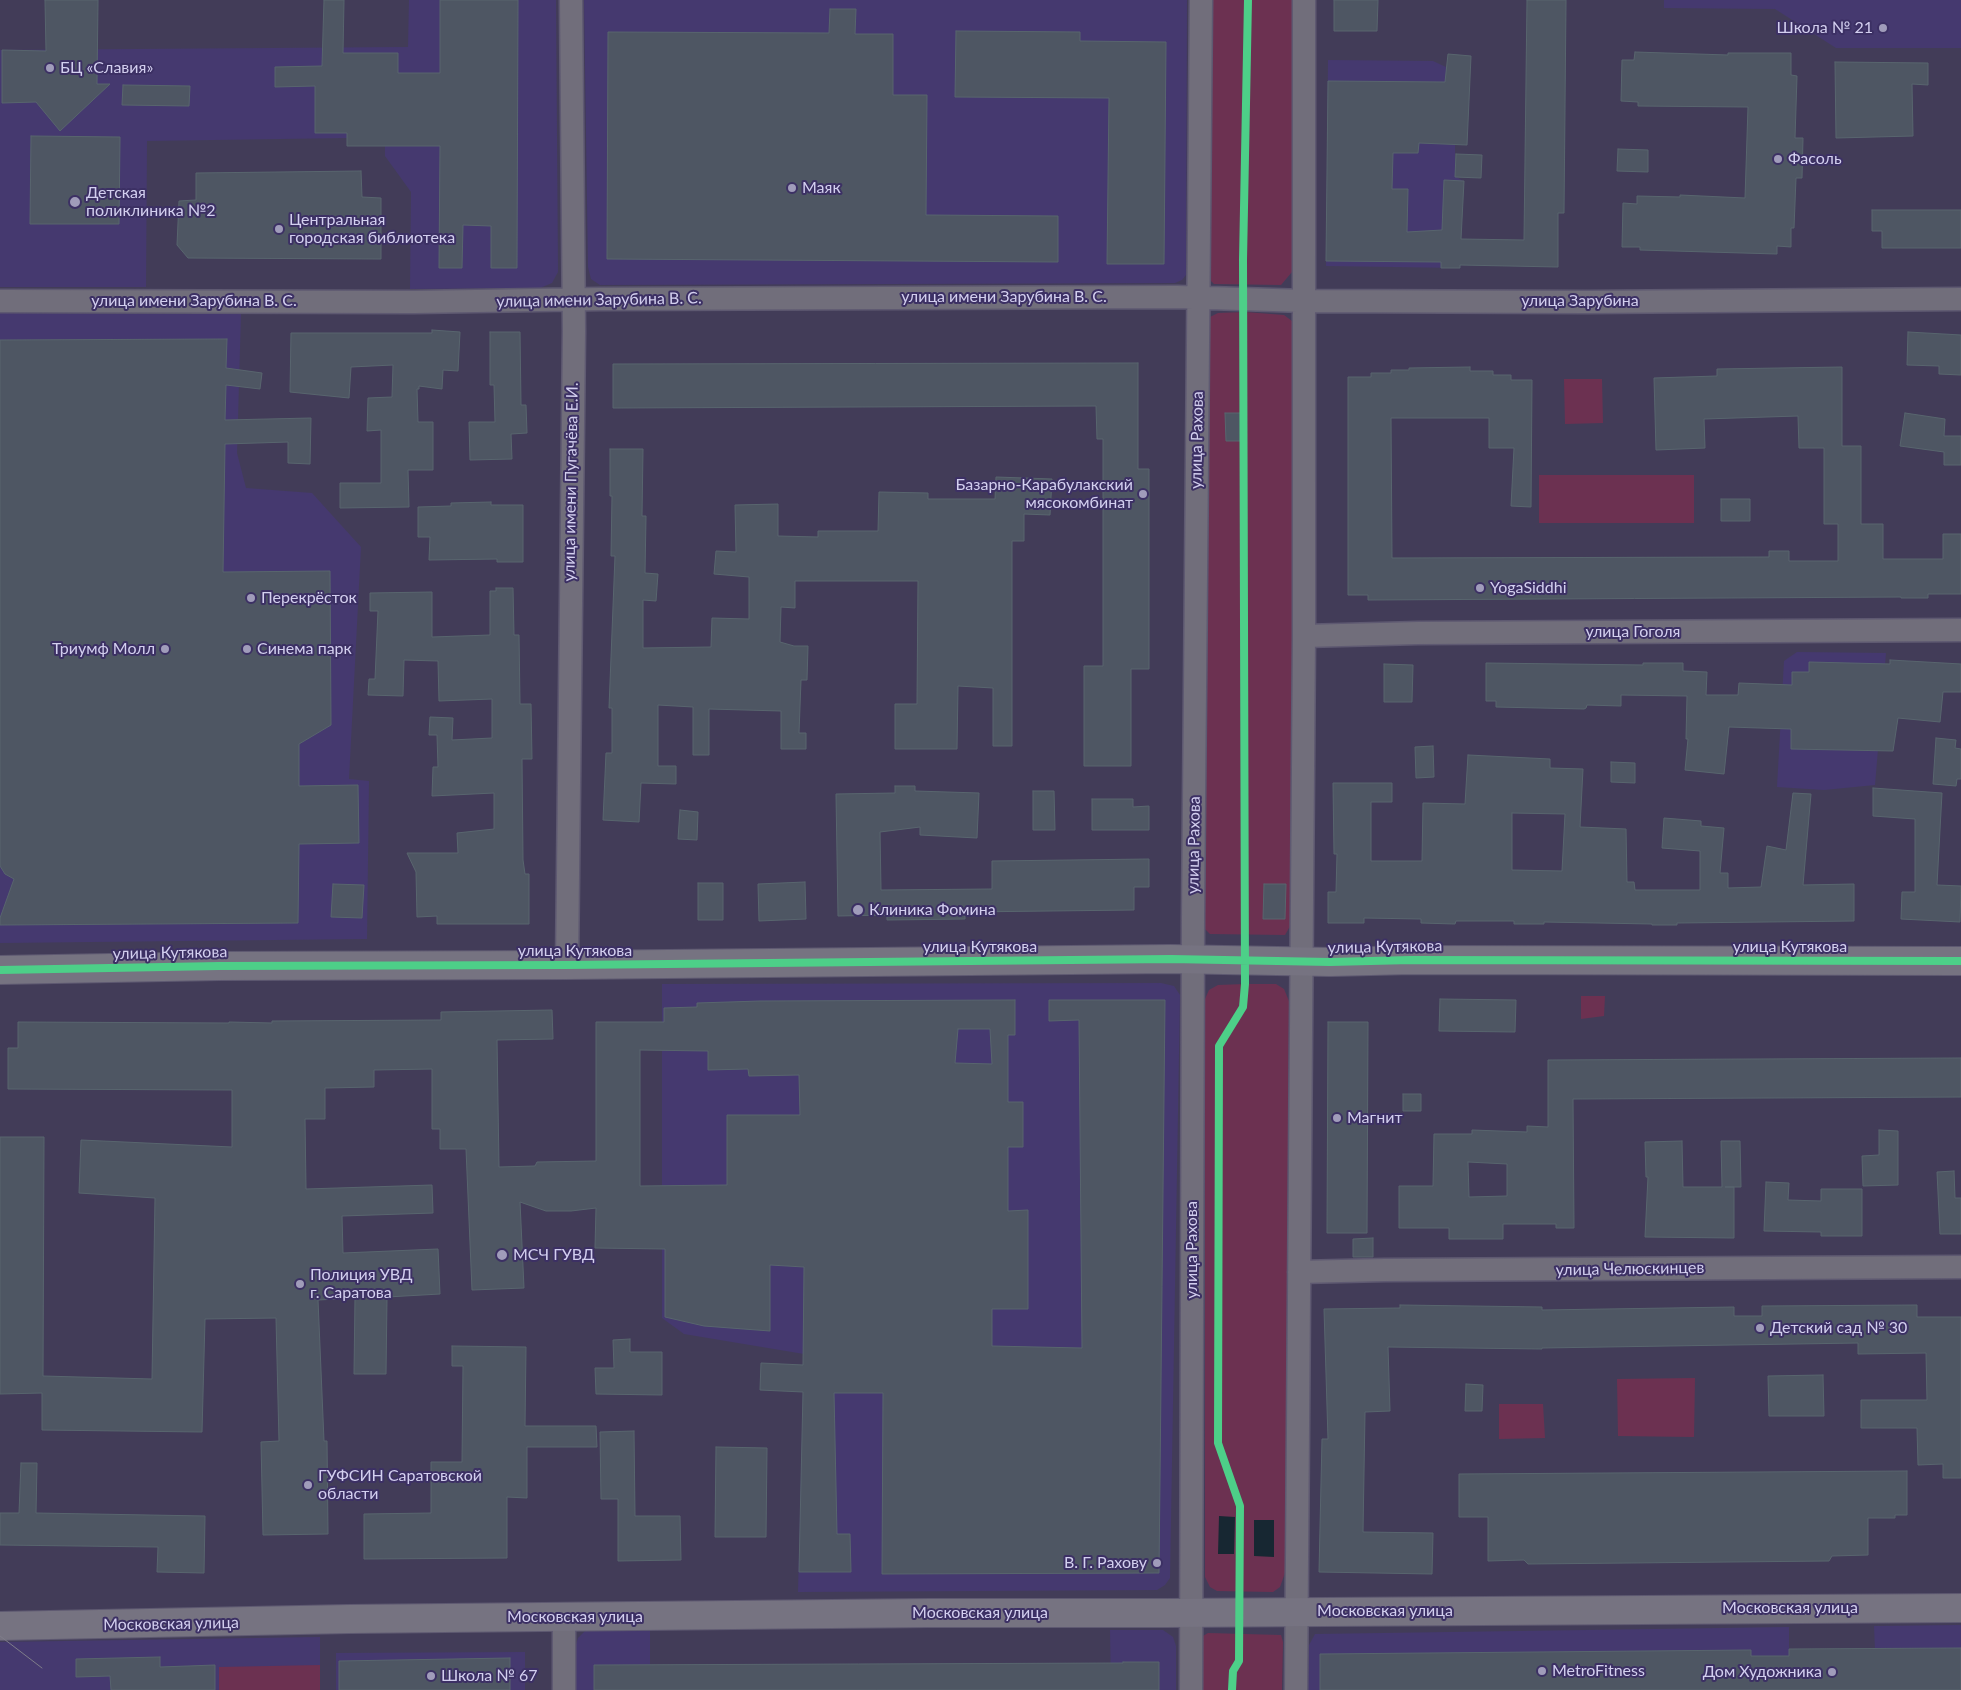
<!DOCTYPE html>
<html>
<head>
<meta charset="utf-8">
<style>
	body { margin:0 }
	canvas { display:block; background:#423c58 }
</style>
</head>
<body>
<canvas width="1961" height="1690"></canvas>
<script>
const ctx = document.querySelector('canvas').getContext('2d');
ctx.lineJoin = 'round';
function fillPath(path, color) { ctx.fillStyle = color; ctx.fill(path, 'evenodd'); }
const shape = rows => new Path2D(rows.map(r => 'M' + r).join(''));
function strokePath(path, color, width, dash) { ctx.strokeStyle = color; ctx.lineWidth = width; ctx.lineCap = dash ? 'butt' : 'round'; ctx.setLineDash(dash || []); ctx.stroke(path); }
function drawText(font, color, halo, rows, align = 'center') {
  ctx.font = font + ' Lato,sans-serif'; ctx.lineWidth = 4; ctx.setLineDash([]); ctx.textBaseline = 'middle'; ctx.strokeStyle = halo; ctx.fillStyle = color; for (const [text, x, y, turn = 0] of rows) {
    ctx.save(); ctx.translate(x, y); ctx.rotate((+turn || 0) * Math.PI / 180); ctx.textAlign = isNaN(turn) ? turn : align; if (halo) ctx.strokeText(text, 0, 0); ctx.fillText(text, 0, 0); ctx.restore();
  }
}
const built = shape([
	[409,0,556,0,558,272,552,283,540,288,410,289,411,192,385,156,385,146,347,146,347,138,147,141,146,287,0,287,0,50,408,47],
	[584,0,1187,0,1186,275,1182,280,1175,283,600,285,591,279,588,267],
	[1664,0,1961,0,1961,48,1836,48,1775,9,1664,8],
	[1328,60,1433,61,1448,68,1470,69,1467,145,1455,145,1455,176,1463,181,1460,268,1326,266],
	[0,313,241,314,237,453,246,488,312,493,361,547,349,779,369,781,367,939,0,943],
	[1797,652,1886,653,1875,785,1824,790,1777,787,1784,661],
	[1161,983,1174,986,1180,995,1170,1578,1165,1585,1157,1590,798,1592,804,1354,684,1334,662,1318,662,984],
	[1961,1625,1961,1673,1875,1650,1874,1626],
	[1789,1627,1789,1690,1308,1690,1309,1645,1315,1634],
	[586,1630,650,1630,650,1690,575,1690,575,1647,578,1638],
	[1110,1630,1163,1630,1173,1637,1176,1646,1176,1690,1111,1690],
	[320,1637,320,1690,0,1690,0,1642],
	[525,1652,525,1690,336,1690,336,1653]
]);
const green = shape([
	[1210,0,1292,0,1292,272,1281,285,1214,284,1210,280],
	[1245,312,1284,315,1292,321,1296,329,1293,921,1285,935,1210,934,1203,927,1206,324,1210,317,1218,313],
	[1564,379,1602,379,1603,423,1565,424],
	[1539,475,1694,475,1694,523,1539,523],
	[1245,984,1276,984,1284,989,1289,1001,1285,1573,1280,1587,1273,1592,1217,1591,1210,1587,1205,1577,1205,999,1209,990,1218,985],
	[1581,996,1605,996,1604,1016,1581,1019],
	[1695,1378,1694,1437,1618,1436,1617,1379],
	[1499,1404,1543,1404,1545,1438,1499,1439],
	[1208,1633,1281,1635,1283,1642,1282,1690,1200,1690,1200,1641,1203,1636],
	[320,1665,320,1690,219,1690,219,1667]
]);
const water = shape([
	[1219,1516,1235,1517,1234,1554,1218,1554],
	[1254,1520,1274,1520,1274,1557,1254,1556]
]);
const building = shape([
	[45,0,98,0,97,84,110,84,60,131,36,102,2,103,2,50,46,51,45,0],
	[324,0,344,0,343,53,398,53,398,73,440,73,440,0,518,0,517,268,491,268,491,226,463,225,462,268,439,268,440,146,347,146,347,133,315,133,315,86,275,87,275,67,322,66,324,0],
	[1334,0,1378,0,1377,31,1334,31,1334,0],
	[1527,0,1566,0,1564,213,1558,213,1558,267,1460,265,1460,268,1441,268,1441,262,1326,261,1328,81,1445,82,1448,54,1471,56,1467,145,1419,143,1418,153,1393,153,1392,189,1408,189,1407,232,1442,230,1444,180,1464,181,1461,239,1524,240,1527,0],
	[830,9,856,9,855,34,893,34,893,95,927,95,926,215,1058,216,1058,262,607,259,608,32,829,33,830,9],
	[956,31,1080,32,1080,41,1166,42,1164,264,1107,264,1109,98,955,97,956,31],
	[1635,52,1728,55,1728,53,1791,53,1791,75,1797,76,1795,138,1803,138,1802,178,1796,178,1794,228,1791,228,1791,247,1777,246,1777,254,1640,250,1640,247,1622,247,1623,203,1637,204,1637,196,1680,197,1680,195,1745,198,1748,107,1638,106,1638,102,1621,101,1622,60,1634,60,1635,52],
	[1835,62,1928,63,1928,85,1912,84,1913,136,1836,138,1835,62],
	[123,85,190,86,189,106,122,105,123,85],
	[31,136,120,137,119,224,30,224,31,136],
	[1618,149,1648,150,1648,172,1617,171,1618,149],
	[1456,154,1482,155,1481,178,1455,177,1456,154],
	[361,171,362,197,381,198,381,259,188,258,177,245,179,201,196,200,196,173,361,171],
	[1872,210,1961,210,1961,248,1882,248,1882,231,1872,231,1872,210],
	[432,330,460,332,458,371,443,370,442,389,419,386,419,389,417,389,418,422,433,422,433,470,408,470,409,507,340,508,340,483,381,483,381,430,367,431,368,398,392,397,393,365,351,367,349,398,290,392,291,333,432,333,432,330],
	[490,332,520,332,521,405,526,405,527,433,511,434,512,459,470,460,469,422,495,422,494,385,490,385,490,332],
	[1908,332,1961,335,1961,375,1939,374,1939,366,1907,365,1908,332],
	[227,339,226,368,262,373,260,389,226,385,225,420,311,418,310,464,288,463,288,442,225,444,223,572,330,571,331,725,299,744,299,786,358,785,359,843,299,844,298,923,0,925,0,918,14,879,5,874,0,866,0,340,227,339],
	[1138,363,1138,469,1149,469,1149,669,1131,669,1131,766,1084,766,1084,666,1103,666,1103,439,1097,439,1096,406,613,408,613,364,1138,363],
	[1470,367,1470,371,1493,371,1493,375,1511,375,1511,380,1532,380,1531,507,1511,506,1514,448,1489,448,1489,418,1391,418,1392,558,1769,557,1769,551,1789,551,1789,561,1838,561,1838,524,1824,524,1824,448,1799,448,1798,416,1704,419,1705,448,1656,450,1654,378,1717,376,1717,369,1842,367,1842,446,1861,446,1861,524,1883,524,1883,559,1943,559,1943,534,1961,534,1961,594,1928,594,1928,598,1901,598,1901,597,1368,600,1368,595,1348,595,1348,377,1371,377,1371,373,1391,373,1391,370,1409,370,1409,368,1470,367],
	[1225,413,1243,413,1243,441,1226,441,1225,413],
	[1905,413,1945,419,1944,436,1961,436,1961,465,1944,465,1944,452,1900,446,1905,413],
	[610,449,643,449,642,516,646,516,645,573,658,574,656,601,643,600,643,648,711,647,712,618,749,619,749,577,714,574,716,551,736,552,735,505,778,504,778,536,818,537,818,531,878,531,879,492,928,493,928,499,995,499,996,477,1052,479,1050,515,1024,514,1024,541,1012,541,1012,746,993,746,993,688,958,686,957,749,895,749,895,704,917,704,918,581,795,581,795,608,781,607,780,642,794,646,808,646,807,680,801,680,799,733,806,733,806,749,781,749,781,711,709,709,709,755,693,755,693,707,658,705,658,766,676,766,676,784,641,783,639,822,603,820,606,753,612,753,612,708,609,708,615,556,611,556,612,496,610,496,610,449],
	[1721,499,1750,499,1750,521,1721,521,1721,499],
	[491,502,491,505,523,505,523,562,497,562,497,559,429,560,430,537,418,537,418,507,451,506,451,503,491,502],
	[496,588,513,588,514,635,519,635,520,704,531,704,532,759,522,759,523,860,525,874,529,874,529,924,437,924,437,916,417,917,416,872,407,853,458,853,457,833,494,829,494,793,432,796,433,767,438,767,437,735,429,735,430,717,453,718,452,740,492,738,492,699,439,701,438,661,404,660,403,696,368,695,369,679,375,679,378,611,370,611,370,593,432,592,432,637,490,635,490,591,496,591,496,588],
	[1890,660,1961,664,1961,692,1943,692,1940,722,1898,718,1893,751,1791,749,1791,729,1729,727,1724,774,1685,770,1688,739,1686,739,1687,696,1621,695,1621,706,1587,705,1586,708,1584,709,1496,707,1496,701,1486,701,1486,663,1643,665,1643,663,1683,663,1683,671,1707,672,1706,695,1738,695,1739,683,1792,685,1792,672,1809,672,1809,662,1890,664,1890,660],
	[1384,664,1413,665,1412,702,1384,702,1384,664],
	[1936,738,1956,740,1955,748,1961,749,1961,779,1957,779,1956,786,1933,784,1936,738],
	[1433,746,1434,777,1416,778,1415,747,1433,746],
	[1468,755,1550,759,1550,768,1583,769,1580,827,1626,829,1627,882,1634,882,1635,890,1700,890,1700,851,1662,848,1664,818,1701,821,1701,826,1724,828,1720,873,1728,873,1728,888,1761,887,1767,846,1786,850,1793,793,1811,794,1803,885,1854,884,1854,921,1677,923,1677,925,1652,925,1652,924,1544,922,1544,924,1514,924,1514,921,1456,921,1455,924,1421,923,1421,919,1364,918,1364,923,1328,923,1328,892,1336,892,1337,854,1334,854,1333,783,1392,783,1392,802,1371,802,1371,861,1422,861,1423,803,1465,804,1468,755],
	[1512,813,1565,814,1562,871,1512,870,1512,813],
	[1611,762,1635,763,1635,783,1611,782,1611,762],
	[895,786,915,786,915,791,979,793,977,838,920,835,920,827,880,832,881,890,992,889,992,861,1149,859,1149,887,1134,887,1134,910,965,912,965,919,887,920,887,915,838,916,836,794,895,793,895,786],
	[1873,788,1942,793,1937,885,1961,886,1960,922,1901,919,1902,892,1915,892,1915,819,1873,816,1873,788],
	[1033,791,1054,791,1055,830,1033,830,1033,791],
	[1092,799,1133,799,1133,807,1149,806,1149,830,1092,830,1092,799],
	[680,810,698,812,697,840,678,839,680,810],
	[805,882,806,919,759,921,758,884,805,882],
	[698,883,723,883,723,920,698,920,698,883],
	[333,884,364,885,362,918,331,917,333,884],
	[1264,884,1286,884,1285,919,1263,919,1264,884],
	[1440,999,1516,1000,1515,1032,1439,1031,1440,999],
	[1015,1000,1015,1035,1008,1035,1008,1102,1023,1102,1023,1147,1008,1147,1008,1211,1028,1210,1028,1309,992,1309,992,1346,1082,1348,1079,1020,1049,1021,1049,1000,1165,1000,1159,1573,882,1574,883,1393,834,1393,837,1534,850,1534,851,1572,799,1572,803,1392,760,1390,761,1363,803,1365,804,1267,770,1265,770,1331,704,1326,665,1317,665,1249,595,1248,596,1208,571,1211,546,1211,520,1202,524,1288,472,1290,466,1149,440,1149,440,1129,432,1129,432,1069,374,1070,374,1087,325,1088,325,1119,305,1119,306,1189,432,1185,433,1213,342,1216,343,1253,438,1249,440,1294,387,1297,386,1374,354,1374,355,1298,318,1300,324,1441,327,1441,328,1534,263,1535,261,1442,279,1441,276,1318,205,1319,202,1432,42,1430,42,1393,0,1394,0,1137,44,1137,43,1376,152,1379,155,1198,79,1193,81,1140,232,1147,232,1090,8,1089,8,1048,18,1048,18,1022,229,1023,229,1022,272,1023,272,1021,441,1020,441,1012,552,1010,553,1039,497,1040,499,1167,535,1166,537,1162,596,1161,596,1022,664,1022,664,1008,697,1007,697,1003,760,1001,1015,1000],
	[958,1029,990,1029,992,1064,955,1063,958,1029],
	[640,1050,708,1051,708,1070,748,1069,749,1076,799,1075,800,1115,727,1115,727,1185,640,1186,640,1050],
	[1328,1022,1368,1022,1367,1233,1327,1233,1328,1022],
	[1961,1058,1961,1097,1573,1099,1574,1228,1556,1228,1556,1224,1503,1224,1503,1239,1449,1239,1449,1228,1399,1228,1399,1186,1433,1186,1434,1134,1472,1134,1472,1130,1527,1132,1527,1126,1548,1127,1548,1060,1961,1058],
	[1468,1162,1507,1164,1507,1196,1469,1197,1468,1162],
	[1403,1094,1421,1094,1421,1111,1403,1111,1403,1094],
	[1879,1130,1898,1131,1898,1185,1863,1186,1862,1156,1879,1155,1879,1130],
	[1682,1141,1683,1187,1722,1187,1721,1141,1740,1141,1741,1187,1725,1187,1734,1187,1734,1238,1645,1237,1648,1177,1646,1177,1645,1142,1682,1141],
	[1954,1171,1955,1198,1961,1198,1961,1234,1940,1234,1937,1172,1954,1171],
	[1766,1182,1789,1183,1788,1200,1821,1201,1821,1189,1862,1189,1862,1236,1821,1236,1821,1232,1764,1231,1766,1182],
	[1373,1238,1373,1257,1353,1257,1353,1239,1373,1238],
	[1400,1305,1542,1307,1542,1310,1734,1307,1734,1316,1762,1316,1762,1306,1917,1305,1917,1317,1961,1317,1961,1478,1943,1478,1943,1464,1918,1465,1917,1428,1861,1428,1861,1400,1927,1400,1926,1353,1858,1354,1858,1343,1542,1348,1542,1349,1388,1347,1390,1411,1365,1412,1363,1532,1433,1533,1432,1574,1319,1572,1322,1439,1328,1439,1324,1309,1400,1308,1400,1305],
	[630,1339,630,1352,662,1352,662,1395,596,1394,595,1368,614,1368,613,1340,630,1339],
	[452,1346,526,1347,525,1426,596,1426,597,1447,527,1447,527,1498,507,1497,507,1558,364,1559,364,1514,431,1513,431,1462,462,1462,463,1366,452,1366,452,1346],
	[1823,1375,1824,1416,1769,1416,1768,1376,1823,1375],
	[1466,1384,1483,1385,1482,1411,1465,1411,1466,1384],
	[634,1431,635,1516,680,1516,681,1560,618,1561,618,1499,601,1499,600,1432,634,1431],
	[716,1447,767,1448,766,1537,715,1537,716,1447],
	[21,1463,37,1463,36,1513,205,1516,204,1573,157,1572,158,1547,0,1545,0,1513,19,1513,21,1463],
	[1907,1471,1907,1515,1895,1515,1895,1518,1868,1518,1868,1555,1832,1556,1829,1561,1528,1564,1524,1560,1488,1561,1488,1517,1459,1517,1459,1474,1907,1471],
	[1961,1648,1961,1690,1320,1690,1320,1654,1751,1650,1751,1656,1789,1656,1789,1649,1961,1648],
	[160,1657,160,1667,215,1665,215,1690,111,1690,110,1676,76,1677,76,1659,160,1657],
	[510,1658,510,1690,339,1690,339,1661,510,1658],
	[1123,1662,1159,1662,1159,1690,594,1690,594,1665,1123,1663,1123,1662]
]);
const street = shape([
	[0,301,414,302,600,299,1177,297,1305,301,1587,302,1961,299],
	[1304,636,1418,633,1961,630],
	[567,965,574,331,571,0],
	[1299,1272,1385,1270,1961,1267],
	[564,1690,564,1618],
	[1191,1690,1193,918,1201,0],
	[1296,1690,1304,636,1304,0]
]);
const secondary = shape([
	[0,970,219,966,567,965,1171,959,1330,962,1411,960,1961,961],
	[0,1626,349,1619,928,1613,1167,1613,1961,1608]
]);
const tram = shape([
	[0,1636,42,1668]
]);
const cycleway = shape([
	[0,970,219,966,567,965,1171,959,1330,962,1411,960,1961,961],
	[1232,1690,1233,1671,1239,1661,1240,1506,1218,1443,1219,1046,1243,1007,1245,984,1243,260,1248,0]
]);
const markers = [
	[1883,28,5,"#a09cba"],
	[50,68,5,"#a09cba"],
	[1778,159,5,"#a09cba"],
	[792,188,5,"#a09cba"],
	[75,202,6,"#a09cba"],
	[279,229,5,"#a09cba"],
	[1143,494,5,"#a09cba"],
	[1480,588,5,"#a09cba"],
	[251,598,5,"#a09cba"],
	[165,649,5,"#a09cba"],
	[247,649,5,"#a09cba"],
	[858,910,6,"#a09cba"],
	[1337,1118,5,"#a09cba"],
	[502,1255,6,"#a09cba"],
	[300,1284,5,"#a09cba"],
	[1760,1328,5,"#a09cba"],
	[308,1485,5,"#a09cba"],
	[1157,1563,5,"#a09cba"],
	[1542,1671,5,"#a09cba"],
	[1832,1672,5,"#a09cba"],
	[431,1676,5,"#a09cba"]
];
const poiNames = [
	["Школа № 21",1873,28,"right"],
	["БЦ «Славия»",60,68],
	["Фасоль",1788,159],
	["Маяк",802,188],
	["Детская",86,193],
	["поликлиника №2",86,211],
	["Центральная",289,220],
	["городская библиотека",289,238],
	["Базарно-Карабулакский",1133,485,"right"],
	["мясокомбинат",1133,503,"right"],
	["YogaSiddhi",1490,588],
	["Перекрёсток",261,598],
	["Триумф Молл",155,649,"right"],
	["Синема парк",257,649],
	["Клиника Фомина",869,910],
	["Магнит",1347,1118],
	["МСЧ ГУВД",513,1255],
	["Полиция УВД",310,1275],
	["г. Саратова",310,1293],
	["Детский сад № 30",1770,1328],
	["ГУФСИН Саратовской",318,1476],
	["области",318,1494],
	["В. Г. Рахову",1147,1563,"right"],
	["MetroFitness",1552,1671],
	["Дом Художника",1822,1672,"right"],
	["Школа № 67",441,1676]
];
const streetNames = [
	["улица имени Зарубина В. С.",1004,297],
	["улица имени Зарубина В. С.",599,300,-1],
	["улица имени Зарубина В. С.",194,301],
	["улица Зарубина",1580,301],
	["улица Рахова",1197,440,-89],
	["улица имени Пугачёва Е.И.",571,482,-89],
	["улица Гоголя",1633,632],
	["улица Рахова",1194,845,-89],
	["улица Кутякова",980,947],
	["улица Кутякова",1385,947,-1],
	["улица Кутякова",1790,947],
	["улица Кутякова",575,951],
	["улица Кутякова",170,953,-1],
	["улица Рахова",1192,1250,-90],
	["улица Челюскинцев",1630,1269,-1],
	["Московская улица",1790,1608],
	["Московская улица",1385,1611],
	["Московская улица",980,1613],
	["Московская улица",575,1617],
	["Московская улица",171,1624,-1]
];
fillPath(built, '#45396f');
fillPath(green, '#6c3151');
fillPath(water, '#172732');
fillPath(building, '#4e5663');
strokePath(building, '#58656e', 1);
strokePath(street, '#5e5971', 25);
strokePath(secondary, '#5e5971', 30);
strokePath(street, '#716e7b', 22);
strokePath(secondary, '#767381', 28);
strokePath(tram, '#7f7d8a', 1);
strokePath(cycleway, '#4dcf88', 8);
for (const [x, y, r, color] of markers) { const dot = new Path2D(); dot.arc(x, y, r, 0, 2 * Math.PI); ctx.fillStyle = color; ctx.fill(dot); strokePath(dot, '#3c3064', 2); }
drawText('16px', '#d3cfef', '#3c3064', poiNames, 'left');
drawText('16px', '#d3cfef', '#3c3064', streetNames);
</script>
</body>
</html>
